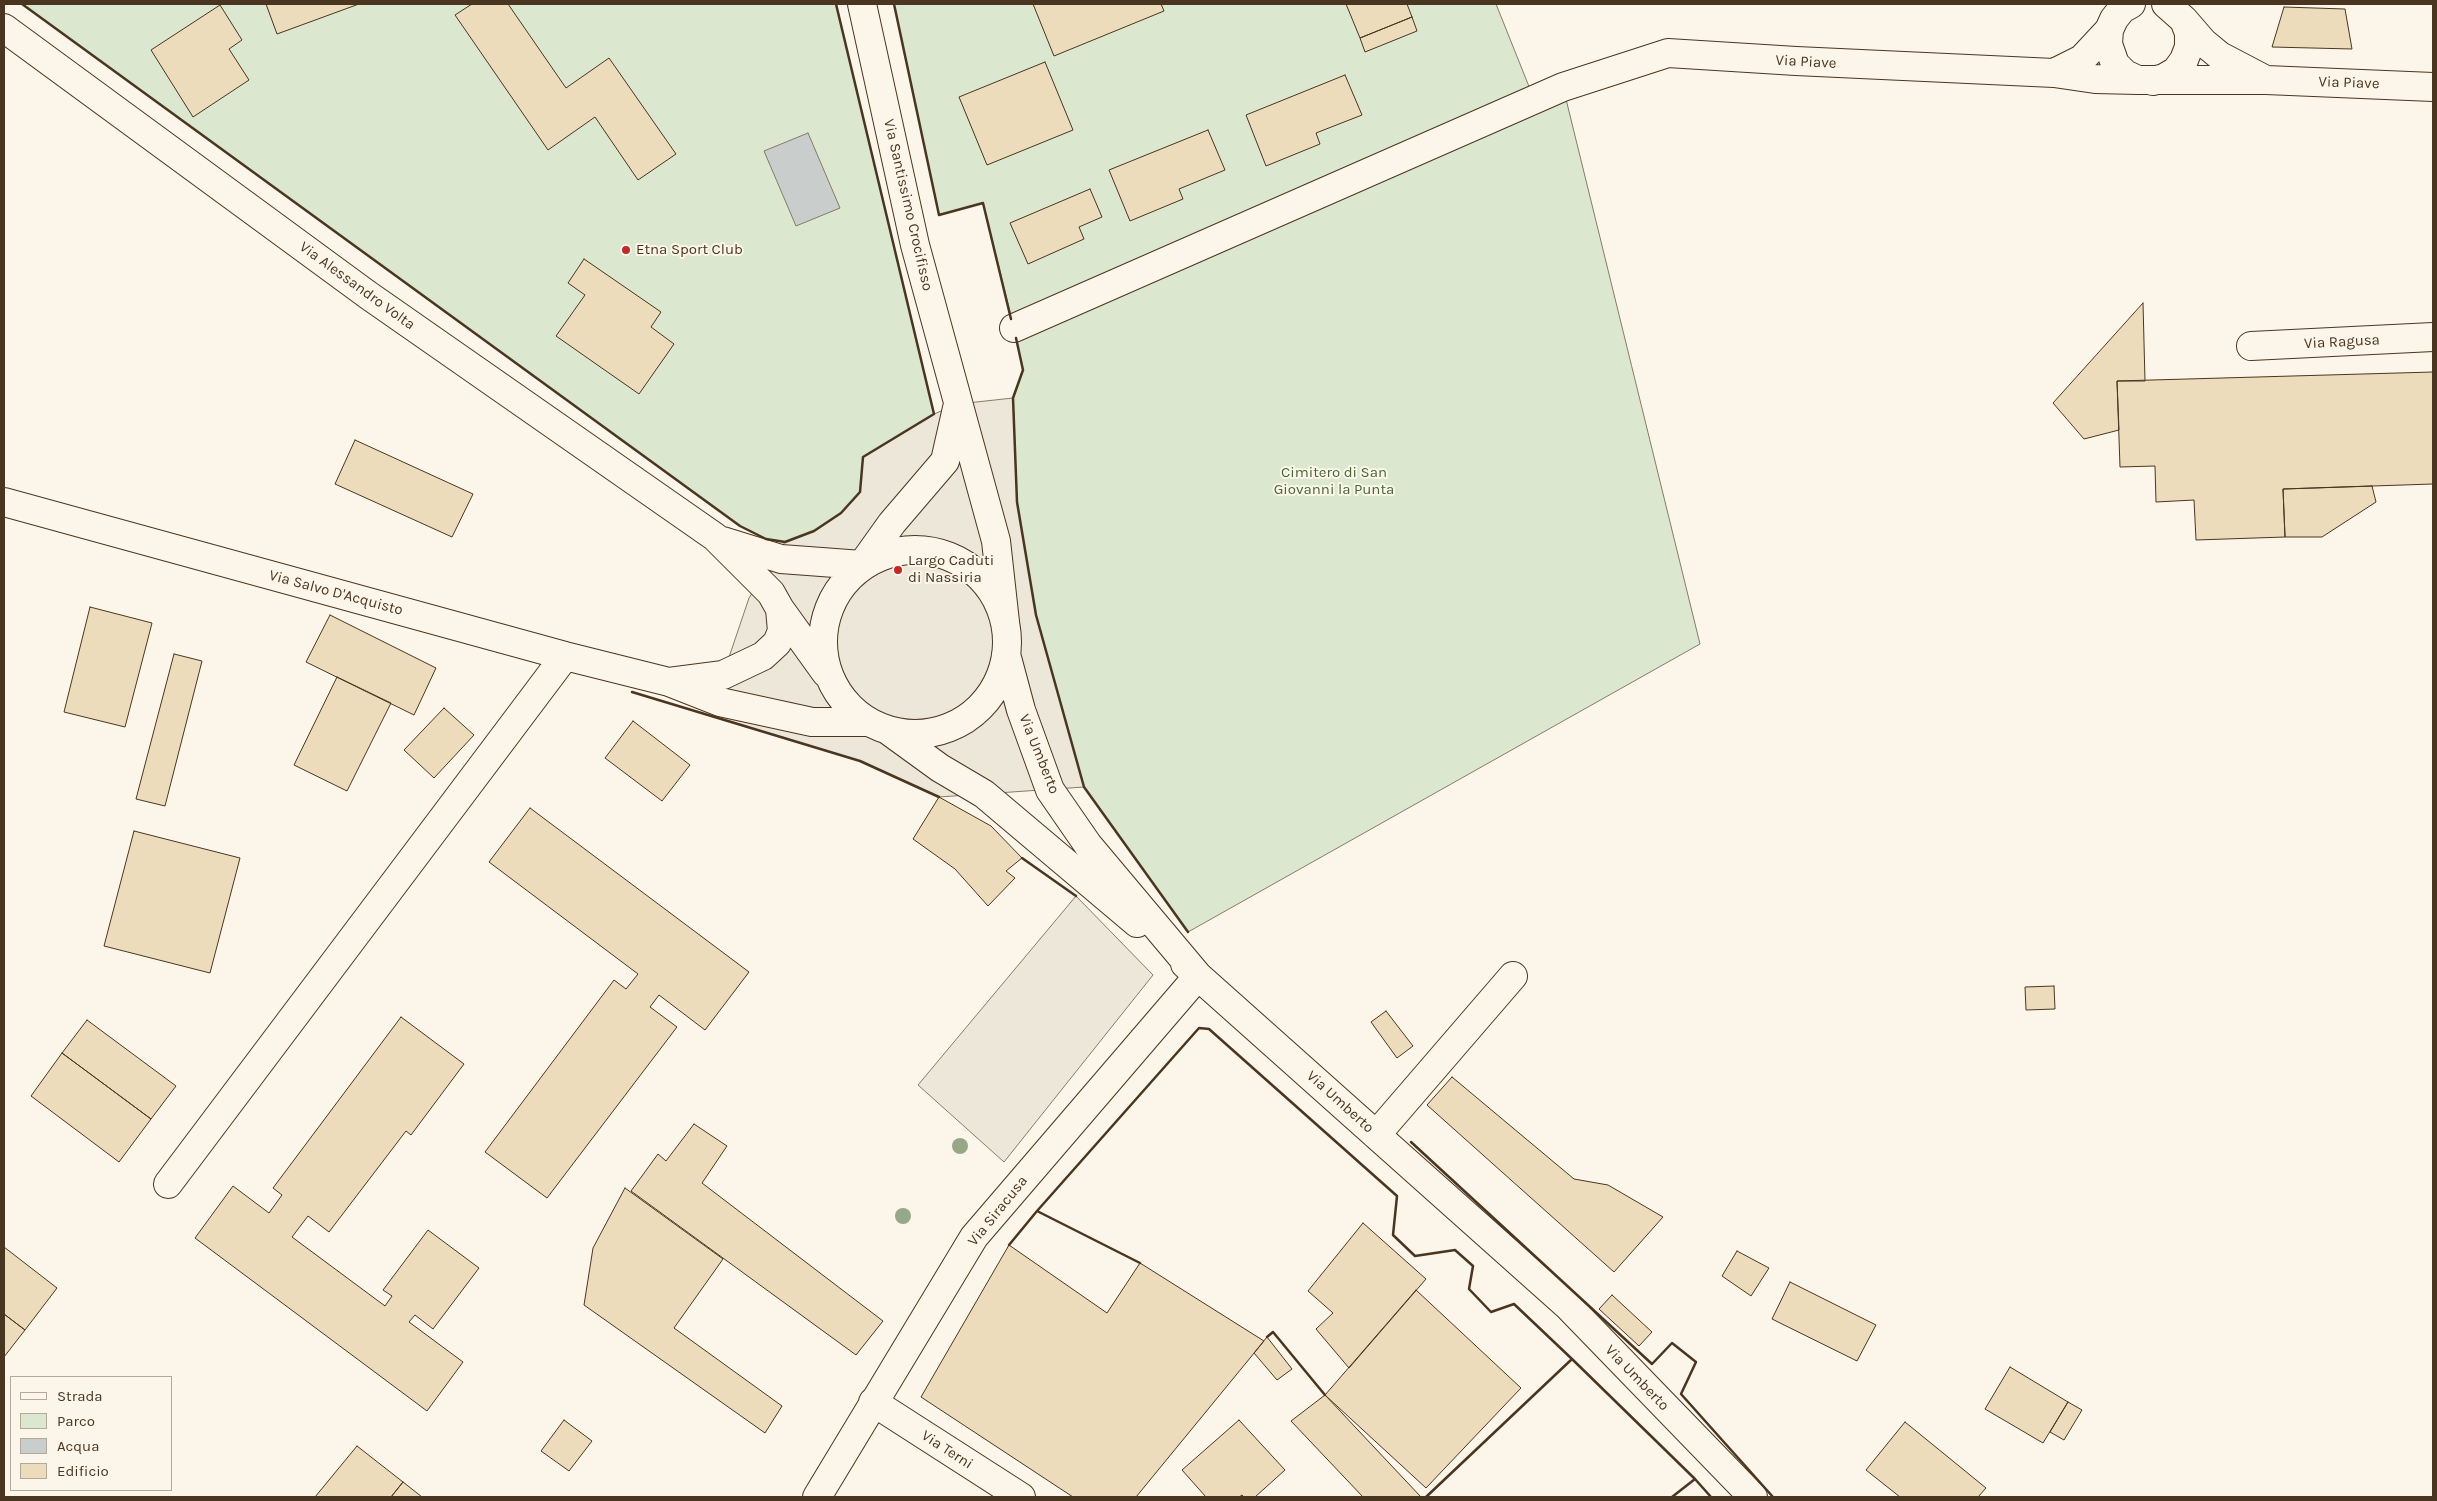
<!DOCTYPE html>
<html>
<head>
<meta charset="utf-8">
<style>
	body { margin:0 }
	#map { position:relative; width:2437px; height:1501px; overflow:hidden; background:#fbf6e9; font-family:Karla,sans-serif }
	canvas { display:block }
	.frame { position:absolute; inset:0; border:5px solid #4a3520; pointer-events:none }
	.legend { position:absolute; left:10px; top:1376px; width:162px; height:115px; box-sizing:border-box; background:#fbf6e9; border:1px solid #b4a999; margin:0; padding:6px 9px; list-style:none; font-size:15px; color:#4a3520 }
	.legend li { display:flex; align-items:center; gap:10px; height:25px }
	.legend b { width:25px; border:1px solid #b4a999 }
</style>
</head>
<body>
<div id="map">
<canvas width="2437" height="1501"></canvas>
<div class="frame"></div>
<ul class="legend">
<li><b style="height:6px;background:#fbf6e9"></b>Strada</li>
<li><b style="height:14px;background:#dce7d0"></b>Parco</li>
<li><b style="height:14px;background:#c9cecd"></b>Acqua</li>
<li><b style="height:14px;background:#ecdcbc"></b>Edificio</li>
</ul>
</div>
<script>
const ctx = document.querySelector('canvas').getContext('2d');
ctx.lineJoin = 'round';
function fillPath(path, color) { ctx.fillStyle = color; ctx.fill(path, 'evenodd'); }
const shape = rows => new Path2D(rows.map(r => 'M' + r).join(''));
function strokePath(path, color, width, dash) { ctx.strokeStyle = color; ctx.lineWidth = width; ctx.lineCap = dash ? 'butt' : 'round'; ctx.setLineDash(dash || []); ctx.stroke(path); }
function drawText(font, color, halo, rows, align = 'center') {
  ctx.font = font + ' Karla,sans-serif'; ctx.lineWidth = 4; ctx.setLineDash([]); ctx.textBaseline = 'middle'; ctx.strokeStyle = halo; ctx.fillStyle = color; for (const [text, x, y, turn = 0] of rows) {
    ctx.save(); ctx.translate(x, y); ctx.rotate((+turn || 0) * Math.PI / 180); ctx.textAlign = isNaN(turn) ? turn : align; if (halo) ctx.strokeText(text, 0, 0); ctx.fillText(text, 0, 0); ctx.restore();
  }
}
const green = shape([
	[22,4,836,4,934,414,863,457,860,492,841,513,814,531,785,542,766,539,740,526,22,4],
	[894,4,1496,4,1534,99,1563,87,1700,644,1188,932,1084,787,1036,615,1017,502,1013,398,1023,370,1014,328,983,203,939,215,894,4]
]);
const parking = shape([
	[1013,398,1017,502,1036,615,1084,787,939,797,860,761,717,718,723,675,749,598,785,542,814,531,841,513,860,492,863,457,934,414,958,404,1013,398],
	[1076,896,1153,975,1004,1162,918,1085,1076,896]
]);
const water = shape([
	[808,133,840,208,796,226,764,151,808,133]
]);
const building = shape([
	[266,4,359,4,277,34,266,4],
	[472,4,508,4,566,88,609,58,676,154,638,180,595,117,548,150,455,15,472,4],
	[1033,4,1161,4,1164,11,1054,56,1033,4],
	[1346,4,1407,4,1412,17,1360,38,1346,4],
	[220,5,242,40,229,49,249,80,193,117,151,50,220,5],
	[2284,7,2345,9,2352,49,2272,47,2284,7],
	[1412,17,1417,31,1365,52,1360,38,1412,17],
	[1045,62,1073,130,987,165,959,97,1045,62],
	[1345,75,1362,115,1316,133,1320,144,1266,166,1246,115,1345,75],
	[1208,130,1225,170,1179,189,1183,199,1130,221,1109,170,1208,130],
	[1090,189,1102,217,1079,227,1084,239,1028,264,1010,223,1090,189],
	[584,259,661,312,651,327,674,344,639,394,556,336,585,295,568,283,584,259],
	[2143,303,2145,381,2117,381,2119,430,2084,439,2053,403,2143,303],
	[2433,372,2433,484,2283,489,2285,537,2196,540,2194,500,2156,502,2155,466,2120,467,2117,381,2433,372],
	[355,440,473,494,452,537,335,484,355,440],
	[2372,486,2376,502,2322,537,2285,537,2283,489,2372,486],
	[90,607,152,623,125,727,64,712,90,607],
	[330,615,436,668,414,715,306,662,330,615],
	[174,654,202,661,165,806,136,799,174,654],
	[337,677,391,703,347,791,294,765,337,677],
	[444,708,474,735,434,778,404,750,444,708],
	[633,721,690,765,662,801,605,758,633,721],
	[939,797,991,826,1022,858,1006,871,1015,878,988,906,955,869,913,839,939,797],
	[530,808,749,972,705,1030,659,995,650,1007,677,1027,547,1198,485,1152,614,980,626,989,638,974,489,862,530,808],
	[134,831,240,858,210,973,104,946,134,831],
	[2054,986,2055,1009,2026,1010,2025,987,2054,986],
	[1386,1011,1413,1046,1397,1058,1371,1022,1386,1011],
	[401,1017,464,1064,411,1135,406,1131,329,1232,308,1216,292,1237,385,1306,392,1296,383,1290,428,1230,479,1268,433,1329,415,1315,409,1322,463,1362,427,1411,195,1238,233,1186,269,1213,282,1195,273,1188,401,1017],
	[87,1020,176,1086,151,1119,62,1053,87,1020],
	[62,1053,151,1119,119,1162,31,1096,62,1053],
	[1452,1077,1574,1179,1608,1185,1663,1217,1614,1272,1427,1105,1452,1077],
	[694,1124,727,1146,702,1183,883,1321,856,1355,631,1191,658,1154,666,1161,694,1124],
	[625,1188,723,1259,674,1328,782,1406,765,1433,584,1305,593,1248,625,1188],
	[1363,1223,1426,1279,1349,1368,1316,1329,1333,1313,1308,1291,1363,1223],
	[1009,1245,1107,1313,1140,1263,1264,1341,1136,1497,1073,1497,921,1397,1009,1245],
	[4,1247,57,1288,25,1330,4,1314,4,1247],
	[1737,1251,1769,1268,1751,1296,1722,1276,1737,1251],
	[1790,1282,1876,1325,1857,1361,1772,1319,1790,1282],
	[1416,1290,1521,1388,1426,1488,1325,1395,1416,1290],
	[1612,1295,1652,1332,1639,1346,1599,1309,1612,1295],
	[4,1314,25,1330,4,1357,4,1314],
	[1267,1337,1292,1369,1277,1380,1254,1353,1267,1337],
	[2010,1367,2068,1402,2043,1443,1985,1409,2010,1367],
	[1325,1395,1421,1497,1363,1497,1291,1421,1325,1395],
	[2068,1402,2082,1410,2064,1440,2050,1432,2068,1402],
	[564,1420,592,1441,569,1471,541,1451,564,1420],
	[1239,1420,1285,1470,1255,1497,1244,1497,1242,1495,1239,1497,1206,1497,1182,1470,1239,1420],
	[1905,1422,1986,1488,1978,1497,1900,1497,1866,1470,1905,1422],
	[357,1446,403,1482,391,1497,315,1497,357,1446],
	[403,1482,422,1497,391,1497,403,1482]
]);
const minor = shape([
	[862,4,915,245,996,541,1005,622],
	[2131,4,2122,9,2114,19,2109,30,2108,44,2115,64,2125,74,2138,80,2266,80,2433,87],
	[2184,20,2203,42,2220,56,2262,78],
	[4,28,368,295,715,537,771,593,780,609,782,631,777,643,763,656,723,675,669,682],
	[2054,73,2082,59,2109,30],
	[2153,81,2164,78,2176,71,2184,60,2189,47,2189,33,2184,20,2166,4],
	[1014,328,1563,87,1668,53,1796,61,2054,73,2095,79,2138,80],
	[2251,346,2433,337],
	[4,502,565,656,669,682,720,702,812,722,868,722],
	[723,541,781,559,862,565,892,523,945,461,957,408],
	'823 642a92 92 0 1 1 184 0a92 92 0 1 1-184 0Z',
	[780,609,826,673],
	[1006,654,1021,710,1050,790,1088,845,1198,976,1568,1306,1753,1497],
	[889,731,940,768,984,794,1137,923],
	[1376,1135,1513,976],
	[168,1184,565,656],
	[873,1402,1021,1497],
	[817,1497,974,1237,1198,976,1185,964]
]);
const wall = shape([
	[22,4,740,526,766,539,785,542,814,531,841,513,860,492,863,457,934,414,836,4],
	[894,4,939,215,983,203,1011,319],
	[1016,338,1023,370,1013,398,1017,502,1036,615,1084,787,1188,932],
	[632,692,860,761,939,797],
	[1022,858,1076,896],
	[1411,1142,1652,1364,1672,1343,1696,1362,1681,1394,1773,1497],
	[1037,1211,1199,1028,1209,1029,1397,1196,1393,1235,1415,1256,1455,1250,1473,1266,1469,1289,1491,1312,1514,1304,1572,1359,1426,1497],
	[1009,1245,1037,1211,1140,1263],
	[1267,1337,1273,1332,1325,1395],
	[1572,1359,1695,1479,1672,1497],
	[1695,1479,1711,1497]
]);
const trees = [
	[960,1146],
	[903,1216]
];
const markers = [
	[626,250,5,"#c62828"],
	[898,570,5,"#c62828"]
];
const streetNames = [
	["Via Piave",1806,62,3],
	["Via Piave",2349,83,2],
	["Via Santissimo Crocifisso",908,205,77],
	["Via Alessandro Volta",357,286,36],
	["Via Ragusa",2342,342,-3],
	["Via Salvo D'Acquisto",336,593,15],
	["Via Umberto",1039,754,68],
	["Via Umberto",1340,1102,42],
	["Via Siracusa",998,1211,-51],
	["Via Umberto",1637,1378,46],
	["Via Terni",947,1450,33]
];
const poiNames = [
	["Etna Sport Club",636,250],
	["Largo Caduti",908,561],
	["di Nassiria",908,578]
];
const parkNames = [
	["Cimitero di San",1334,473],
	["Giovanni la Punta",1334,490]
];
fillPath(green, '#dce7d0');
strokePath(green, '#887966', 1);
fillPath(parking, '#ede7d9');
strokePath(parking, '#887966', 1);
fillPath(water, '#c9cecd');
strokePath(water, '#887966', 1);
fillPath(building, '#ecdcbc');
strokePath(building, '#4a3520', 1);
strokePath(minor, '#4a3520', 30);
strokePath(minor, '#fbf6e9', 28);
strokePath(wall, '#4a3520', 2.5);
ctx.fillStyle = '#96a887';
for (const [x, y] of trees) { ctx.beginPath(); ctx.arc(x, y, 8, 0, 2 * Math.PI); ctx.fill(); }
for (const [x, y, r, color] of markers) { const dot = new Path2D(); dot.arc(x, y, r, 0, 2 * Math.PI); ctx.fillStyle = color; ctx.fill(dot); strokePath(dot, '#fbf6e9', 2); }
drawText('15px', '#4a3520', '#fbf6e9', streetNames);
drawText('15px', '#4a3520', '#fbf6e9', poiNames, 'left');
drawText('15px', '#436837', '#fbf6e9', parkNames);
</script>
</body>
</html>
